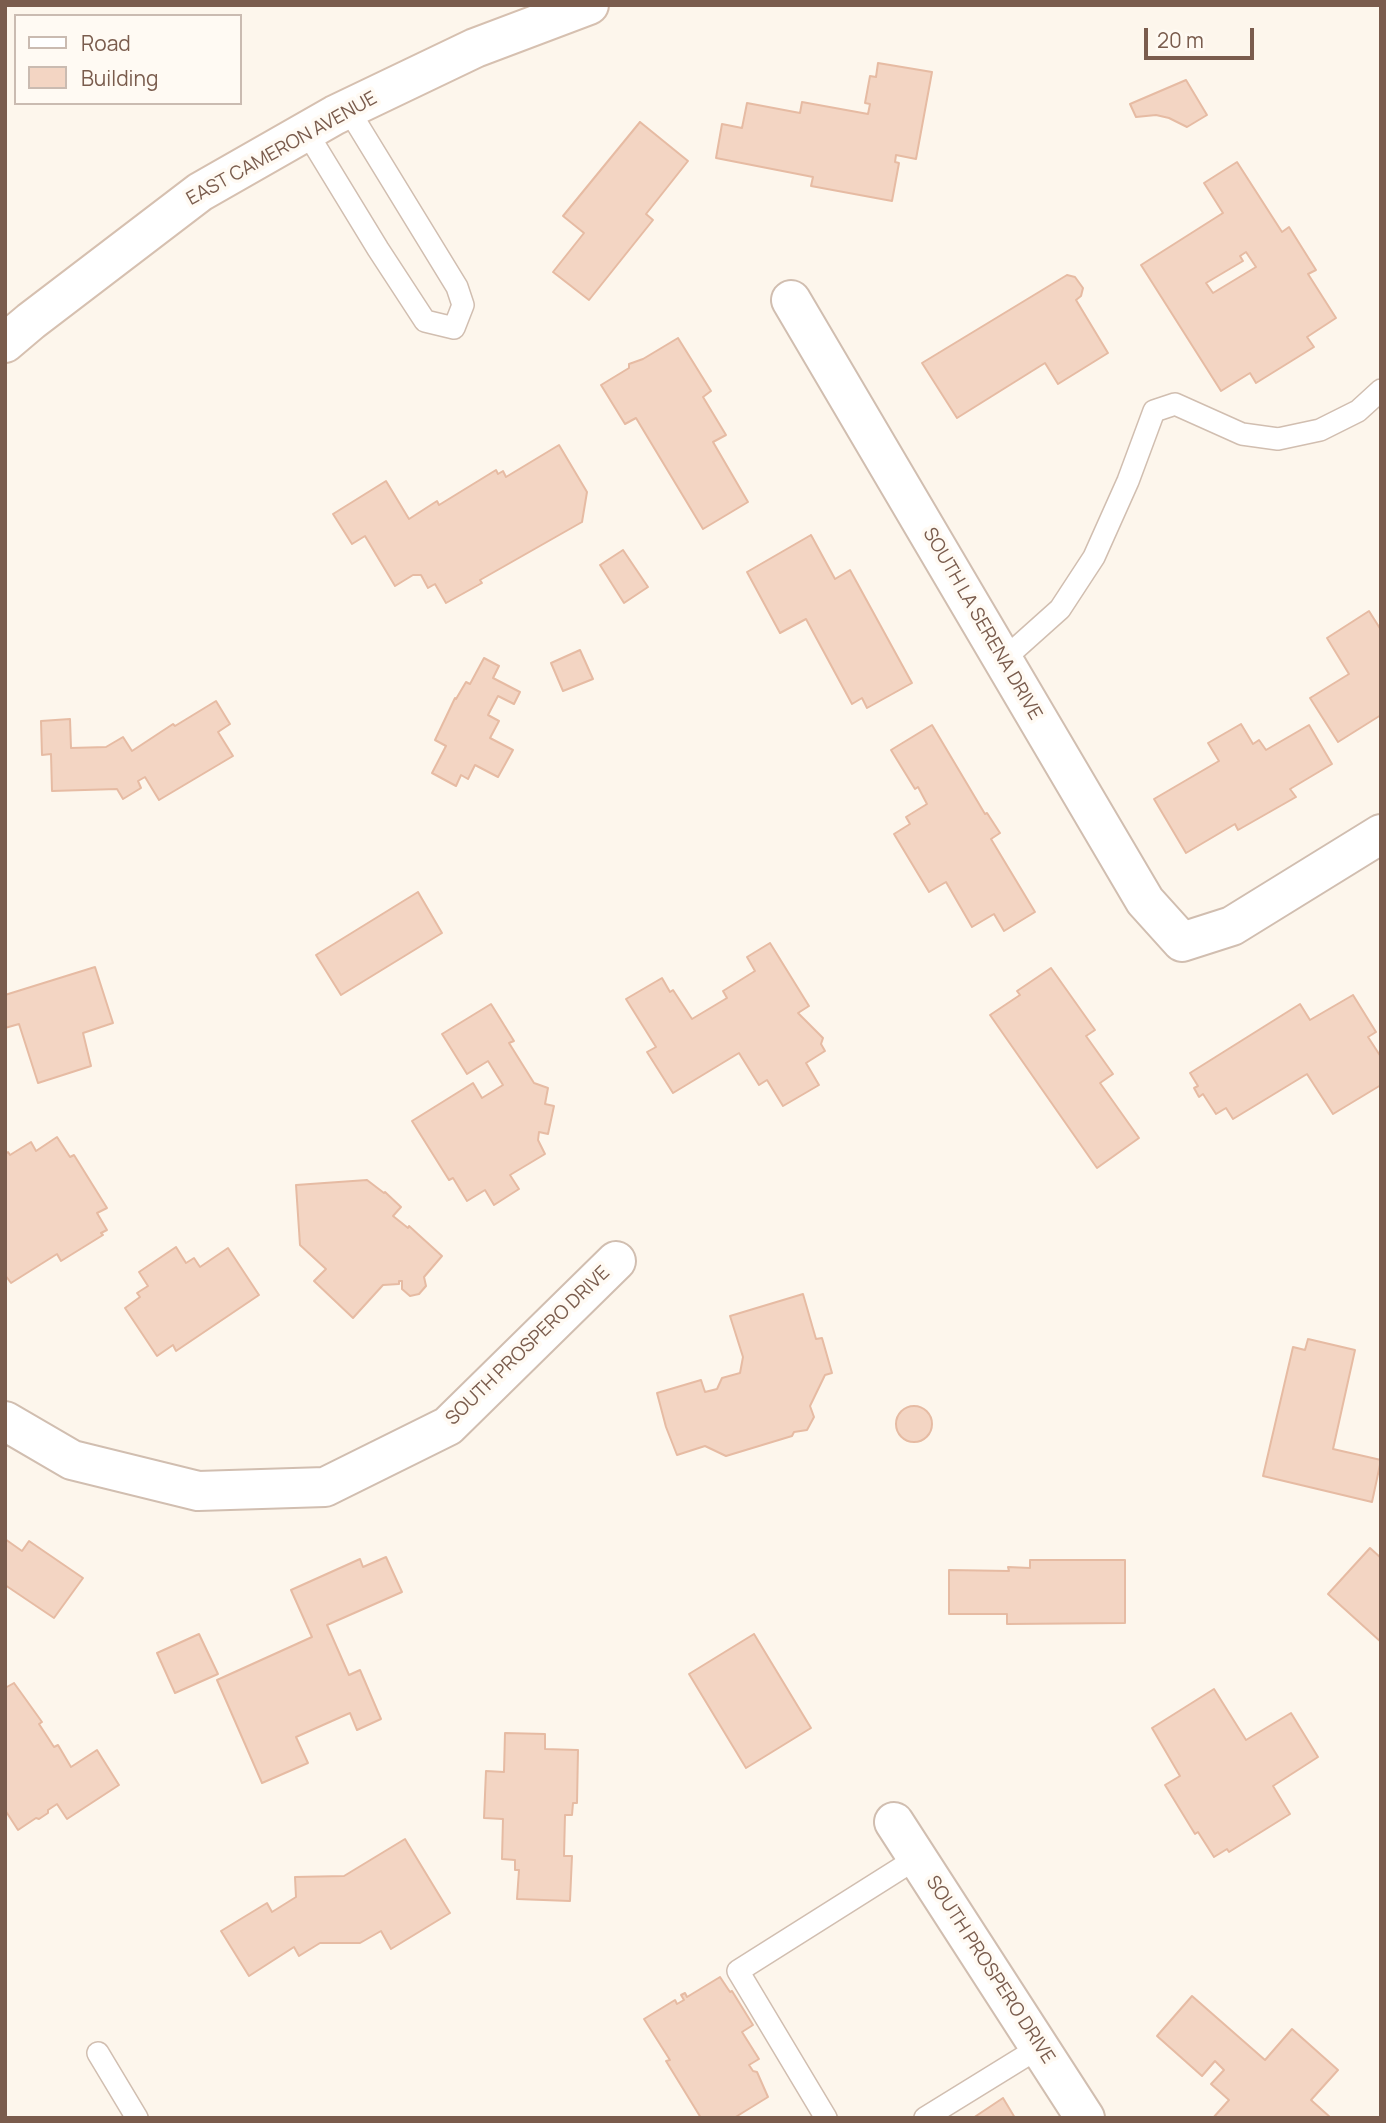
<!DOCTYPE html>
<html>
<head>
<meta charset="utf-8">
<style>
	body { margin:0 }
	#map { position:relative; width:1386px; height:2123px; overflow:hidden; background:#fdf6ec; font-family:Manrope,sans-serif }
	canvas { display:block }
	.frame { position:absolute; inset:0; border:7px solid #7a5c4d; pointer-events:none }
	.legend { position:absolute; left:14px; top:14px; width:228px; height:91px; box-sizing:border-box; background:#fffaf3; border:2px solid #cabbb1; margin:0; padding:9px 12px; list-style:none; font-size:21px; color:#7a5c4d }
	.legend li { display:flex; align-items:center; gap:14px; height:35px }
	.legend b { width:35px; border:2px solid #cabbb1 }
	.scale { position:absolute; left:1144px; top:28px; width:110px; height:32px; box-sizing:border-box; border:4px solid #7a5c4d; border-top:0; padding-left:9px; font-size:21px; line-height:24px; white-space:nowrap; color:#7a5c4d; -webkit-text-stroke:5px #fffaf3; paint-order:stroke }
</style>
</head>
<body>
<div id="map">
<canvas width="1386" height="2123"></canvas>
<div class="frame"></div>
<ul class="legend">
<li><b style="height:9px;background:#fff"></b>Road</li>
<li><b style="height:19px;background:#f3d5c3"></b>Building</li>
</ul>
<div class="scale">20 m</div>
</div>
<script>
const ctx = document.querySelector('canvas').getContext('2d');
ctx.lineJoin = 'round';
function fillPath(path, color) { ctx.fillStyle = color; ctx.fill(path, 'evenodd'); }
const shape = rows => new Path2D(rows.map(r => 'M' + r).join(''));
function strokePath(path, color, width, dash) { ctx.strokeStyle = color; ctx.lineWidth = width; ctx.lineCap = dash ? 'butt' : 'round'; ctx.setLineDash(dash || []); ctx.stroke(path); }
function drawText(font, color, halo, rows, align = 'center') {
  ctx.font = font + ' Manrope,sans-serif'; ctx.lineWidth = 7; ctx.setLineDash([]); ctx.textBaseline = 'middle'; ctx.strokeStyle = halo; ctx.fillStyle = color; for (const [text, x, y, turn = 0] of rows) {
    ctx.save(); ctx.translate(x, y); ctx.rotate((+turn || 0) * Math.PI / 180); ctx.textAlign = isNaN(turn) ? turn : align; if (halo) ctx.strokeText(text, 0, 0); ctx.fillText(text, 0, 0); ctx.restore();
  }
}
const building = shape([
	[878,63,932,72,916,159,896,155,895,162,899,163,892,201,811,186,813,177,716,158,722,124,742,128,747,103,800,113,802,102,868,114,870,104,865,103,870,76,876,77,878,63],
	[1186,80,1207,115,1187,127,1169,118,1156,115,1136,117,1130,104,1186,80],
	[640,122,688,161,646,214,653,220,589,300,553,272,584,233,563,216,640,122],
	[1237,162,1282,232,1289,227,1316,270,1308,274,1336,318,1307,337,1314,347,1256,383,1250,373,1221,391,1141,265,1223,213,1204,183,1237,162],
	[1246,252,1256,267,1213,293,1206,283,1243,261,1240,256,1246,252],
	[1067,275,1075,277,1083,288,1081,296,1076,300,1108,353,1058,384,1045,363,957,418,922,363,1067,275],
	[678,338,711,391,703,397,726,435,713,442,748,502,703,529,636,418,625,424,601,385,629,368,629,364,643,359,678,338],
	[559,445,587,492,582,522,480,580,482,583,446,603,435,584,428,588,421,575,413,575,395,586,365,536,352,544,333,514,386,481,409,519,437,501,439,505,496,470,498,474,503,471,506,477,559,445],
	[811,535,835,579,850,570,912,683,867,708,862,698,852,704,806,619,780,633,747,572,811,535],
	[623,550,648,587,624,603,600,565,623,550],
	[1369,611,1381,630,1381,715,1338,742,1310,698,1349,674,1327,638,1369,611],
	[580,650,593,679,563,691,551,663,580,650],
	[484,658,499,666,493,678,520,692,514,704,498,696,488,715,499,721,490,738,513,750,498,777,475,765,468,779,461,775,456,786,432,773,446,746,435,740,455,698,456,699,466,682,470,684,484,658],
	[216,701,230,724,218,732,233,756,159,800,145,777,138,781,141,788,123,799,117,789,52,791,51,754,42,755,41,721,70,719,71,748,106,747,123,737,132,751,173,724,175,726,216,701],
	[1241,724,1253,744,1259,740,1266,750,1309,725,1332,764,1290,789,1296,797,1238,830,1235,824,1186,853,1154,799,1219,761,1208,743,1241,724],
	[932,725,985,814,987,813,1000,833,991,839,1035,912,1004,931,994,914,972,927,946,882,929,892,894,834,910,824,906,817,927,804,918,787,915,789,891,750,932,725],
	[418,892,442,933,341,995,316,955,418,892],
	[770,943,809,1006,798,1013,823,1038,821,1044,825,1051,806,1063,819,1085,783,1106,767,1080,759,1085,739,1053,673,1093,647,1052,656,1047,626,999,662,978,670,992,673,990,692,1019,727,998,723,991,755,971,747,957,770,943],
	[95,967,113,1023,83,1033,91,1066,38,1083,19,1024,5,1028,5,995,95,967],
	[1051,968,1095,1030,1086,1036,1113,1074,1100,1083,1139,1138,1097,1168,990,1015,1020,995,1017,991,1051,968],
	[1353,995,1376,1032,1368,1037,1381,1057,1381,1085,1333,1114,1307,1074,1233,1119,1226,1108,1216,1114,1203,1094,1199,1097,1194,1088,1198,1086,1190,1073,1300,1004,1310,1020,1353,995],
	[491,1004,514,1041,509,1043,534,1083,548,1088,545,1104,554,1106,548,1134,539,1132,538,1140,545,1154,510,1175,519,1189,494,1205,485,1190,467,1201,453,1178,449,1180,412,1121,473,1083,482,1098,503,1085,488,1061,467,1074,442,1034,491,1004],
	[57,1137,70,1157,74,1155,107,1208,97,1213,107,1230,101,1233,103,1235,61,1261,57,1254,11,1283,5,1275,5,1154,8,1152,10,1155,31,1142,36,1151,57,1137],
	[367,1180,384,1193,385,1192,401,1207,393,1216,408,1228,409,1226,442,1256,424,1277,426,1286,419,1294,410,1296,402,1289,402,1281,399,1281,399,1284,383,1285,353,1318,314,1281,326,1269,300,1245,296,1185,367,1180],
	[176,1247,186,1263,194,1258,200,1267,228,1248,259,1295,176,1351,173,1345,157,1356,125,1308,140,1297,137,1293,148,1286,139,1272,176,1247],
	[803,1294,816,1339,822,1338,832,1373,825,1375,810,1406,814,1417,807,1430,794,1432,792,1436,726,1456,705,1446,677,1455,666,1427,657,1393,701,1380,705,1392,717,1389,722,1378,740,1373,743,1357,730,1316,803,1294],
	[1308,1339,1355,1350,1333,1449,1381,1460,1372,1502,1263,1476,1293,1347,1305,1350,1308,1339],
	'896 1424a18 18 0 1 1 36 0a18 18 0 1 1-36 0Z',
	[5,1539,22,1551,29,1541,83,1578,54,1618,5,1585,5,1539],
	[1370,1548,1381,1558,1381,1642,1328,1594,1370,1548],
	[386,1557,402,1592,327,1625,349,1675,360,1670,381,1719,357,1730,350,1713,296,1737,308,1763,262,1783,217,1680,312,1637,291,1590,360,1559,363,1567,386,1557],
	[1030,1560,1125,1560,1125,1623,1007,1624,1007,1614,949,1614,949,1570,1009,1571,1008,1567,1030,1568,1030,1560],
	[199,1634,218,1674,175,1693,157,1653,199,1634],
	[754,1634,811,1728,746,1768,689,1674,754,1634],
	[14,1683,42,1722,39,1724,54,1747,58,1745,71,1767,97,1750,119,1785,67,1819,57,1804,48,1810,48,1813,39,1819,36,1818,18,1830,5,1810,5,1688,14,1683],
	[1214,1689,1246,1740,1291,1713,1318,1757,1273,1786,1290,1814,1229,1852,1227,1849,1214,1857,1198,1832,1195,1834,1165,1785,1180,1776,1152,1728,1214,1689],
	[505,1733,545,1734,545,1749,578,1750,577,1803,573,1803,572,1815,565,1815,564,1856,572,1856,570,1901,517,1899,519,1870,515,1870,515,1860,502,1859,503,1819,484,1818,486,1771,504,1772,505,1733],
	[405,1839,450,1913,391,1949,381,1931,360,1943,320,1943,299,1956,294,1947,249,1976,221,1931,267,1903,272,1912,296,1897,295,1877,344,1876,405,1839],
	[720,1977,730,1992,732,1991,753,2025,742,2032,759,2059,749,2065,753,2071,757,2072,768,2097,734,2118,701,2118,666,2061,670,2060,644,2019,675,2000,677,2004,684,2000,681,1995,685,1993,687,1997,720,1977],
	[1192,1996,1265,2060,1292,2029,1338,2070,1311,2100,1331,2118,1213,2118,1229,2100,1211,2084,1224,2070,1215,2061,1202,2076,1157,2036,1192,1996],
	[1003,2098,1015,2118,973,2118,1003,2098]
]);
const service = shape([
	[306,131,378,249,425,321,454,328,463,305,457,287,348,109],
	[1003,660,1060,609,1094,557,1128,481,1154,411,1175,404,1242,434,1278,439,1320,430,1358,411,1381,390],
	[98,2053,137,2118],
	[826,2118,738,1971,917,1858],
	[925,2118,1040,2047]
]);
const minor = shape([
	[791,300,1145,901,1182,942,1232,926,1381,834],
	[5,1421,72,1460,198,1491,325,1487,448,1426,616,1261],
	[894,1822,1085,2118]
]);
const secondary = shape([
	[5,343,31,321,200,192,335,115,475,48,589,5]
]);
const streetNames = [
	["EAST CAMERON AVENUE",282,149,-29],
	["SOUTH LA SERENA DRIVE",982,624,60],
	["SOUTH PROSPERO DRIVE",528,1346,-44],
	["SOUTH PROSPERO DRIVE",990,1970,57]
];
fillPath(building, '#f3d5c3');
strokePath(building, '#e6bba3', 2);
strokePath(service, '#d1beb0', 24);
strokePath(minor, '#d1beb0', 42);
strokePath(secondary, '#d6c0b0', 42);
strokePath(service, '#fff', 21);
strokePath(minor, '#fff', 38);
strokePath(secondary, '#fff', 38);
drawText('19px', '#7a5c4d', '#fffaf3', streetNames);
</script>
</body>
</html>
